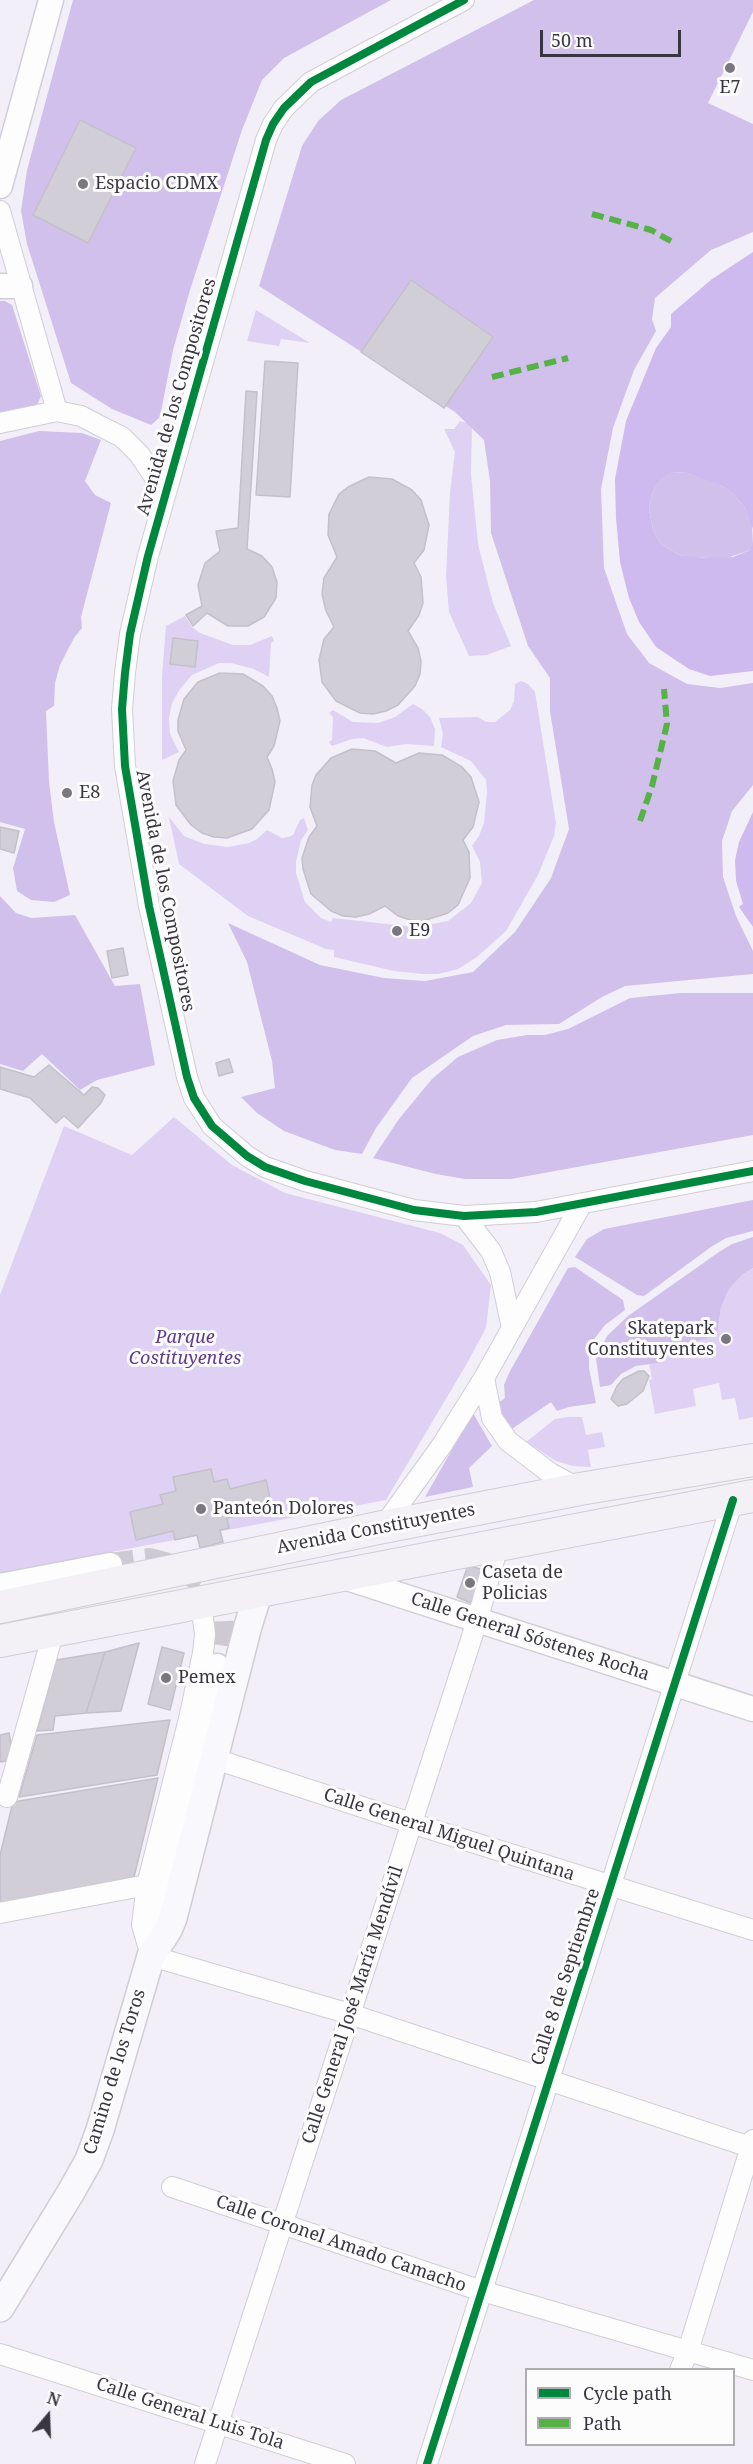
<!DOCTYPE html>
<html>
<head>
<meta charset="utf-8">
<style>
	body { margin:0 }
	#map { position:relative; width:753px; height:2464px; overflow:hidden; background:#f3eff9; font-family:"Noto Serif",serif }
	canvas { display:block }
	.legend { position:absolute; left:525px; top:2368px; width:210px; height:78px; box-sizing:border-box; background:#fcfcfc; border:2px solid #aeadb1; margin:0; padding:8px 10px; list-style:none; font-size:18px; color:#3a3641 }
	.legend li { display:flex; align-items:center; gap:12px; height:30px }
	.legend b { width:30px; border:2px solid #aeadb1 }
	.north { position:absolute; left:18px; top:2386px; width:60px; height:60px; -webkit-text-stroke:4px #fcfcfc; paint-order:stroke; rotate:19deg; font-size:16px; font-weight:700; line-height:24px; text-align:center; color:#3a3641 }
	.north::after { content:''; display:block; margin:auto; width:21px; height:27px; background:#3a3641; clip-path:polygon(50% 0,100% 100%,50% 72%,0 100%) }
	.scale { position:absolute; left:540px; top:30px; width:141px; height:27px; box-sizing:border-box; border:3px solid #3a3641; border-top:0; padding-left:8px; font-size:18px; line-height:21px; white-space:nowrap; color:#3a3641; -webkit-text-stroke:4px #fcfcfc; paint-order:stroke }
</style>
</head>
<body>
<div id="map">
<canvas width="753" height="2464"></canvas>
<ul class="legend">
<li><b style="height:8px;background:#00873e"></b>Cycle path</li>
<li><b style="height:8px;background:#56b247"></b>Path</li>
</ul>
<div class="north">N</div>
<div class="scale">50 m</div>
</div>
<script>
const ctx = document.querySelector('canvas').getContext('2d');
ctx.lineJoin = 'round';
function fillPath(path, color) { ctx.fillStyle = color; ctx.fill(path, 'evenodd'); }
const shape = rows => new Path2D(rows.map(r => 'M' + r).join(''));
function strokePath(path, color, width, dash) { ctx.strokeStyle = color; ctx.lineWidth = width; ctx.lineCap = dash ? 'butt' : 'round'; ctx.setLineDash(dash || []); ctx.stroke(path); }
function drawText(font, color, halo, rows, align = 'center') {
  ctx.font = font + ' "Noto Serif",serif'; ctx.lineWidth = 6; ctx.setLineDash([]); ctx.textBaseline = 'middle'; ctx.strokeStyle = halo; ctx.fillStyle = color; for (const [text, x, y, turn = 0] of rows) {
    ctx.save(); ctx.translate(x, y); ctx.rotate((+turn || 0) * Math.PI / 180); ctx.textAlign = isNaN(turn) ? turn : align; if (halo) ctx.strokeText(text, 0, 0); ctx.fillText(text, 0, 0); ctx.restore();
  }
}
const green = shape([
	[256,310,310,343,281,339,279,346,247,341],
	[460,421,472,424,471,474,478,544,493,603,511,646,487,655,469,656,449,612,446,576,450,492,455,452,444,429,454,429],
	[185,616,192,627,200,633,233,645,250,645,272,636,274,641,271,643,269,677,254,669,231,663,219,663,192,675,180,689,172,703,169,718,170,734,179,752,162,760,162,676,166,626],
	[521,681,528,684,535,692,556,823,554,836,538,875,506,931,477,957,458,969,438,974,423,974,394,971,334,957,334,950,326,949,248,916,179,864,169,817,184,836,204,844,228,847,249,843,257,839,267,830,282,838,288,837,293,835,300,820,304,818,308,830,301,840,296,862,296,873,305,902,321,918,331,922,333,918,414,927,448,921,471,903,482,883,480,862,472,846,479,836,484,823,487,792,486,780,471,761,441,747,443,734,439,718,478,717,486,722,495,722,510,710,514,701,515,684],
	[413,704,422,709,430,717,435,729,434,746,406,744,387,747,363,738,352,739,332,746,329,742,332,740,333,717,329,713,333,710,353,722,378,723,395,717],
	[174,1117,232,1165,285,1193,440,1233,463,1245,491,1285,486,1328,466,1365,386,1500,0,1573,0,1295,64,1126,132,1155],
	[753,1268,753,1417,739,1420,735,1398,722,1400,719,1383,693,1389,696,1406,655,1414,649,1380,652,1379,649,1364,658,1363,673,1346,681,1343,717,1336,721,1308,729,1289,742,1275],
	[569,1417,582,1417,586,1435,602,1432,605,1447,588,1450,591,1467,573,1466,556,1461,526,1442,555,1419]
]);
const forest = shape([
	[73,0,391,0,284,58,262,80,242,130,190,290,173,350,160,417,151,425,112,409,71,383,27,244,21,211,27,170],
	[534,0,753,0,753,12,708,103,753,124,753,232,711,250,655,298,652,319,656,331,634,370,613,428,601,489,604,568,627,634,649,663,687,684,720,688,753,683,753,785,732,811,722,841,723,877,736,916,753,951,753,974,625,986,602,997,559,1024,506,1025,473,1036,412,1078,376,1128,362,1154,335,1150,284,1131,257,1113,241,1097,275,1088,272,1061,247,962,228,923,320,965,384,978,425,981,473,972,515,932,551,878,569,829,550,711,550,678,528,646,491,533,490,481,484,440,455,412,259,286,302,146,318,121,341,100],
	[0,301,5,301,12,305,41,396,37,405,0,414],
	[39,431,82,433,101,440,85,481,95,495,111,503,81,617,82,628,74,638,60,665,55,683,54,706,46,711,49,782,54,822,70,895,54,902,31,900,17,891,13,868,25,829,0,822,0,441],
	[673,472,688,473,704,478,722,486,734,495,745,508,752,524,753,544,750,550,724,559,692,557,679,555,660,543,653,530,649,509,652,494,658,483,666,474],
	[0,896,16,913,31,918,75,915,115,986,140,984,155,1065,97,1080,80,1090,42,1054,23,1071,0,1064],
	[681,993,753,993,753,1135,511,1179,465,1179,436,1174,373,1158,399,1119,432,1079,458,1057,497,1040,527,1035,545,1035,568,1029,630,998],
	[753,1200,753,1231,726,1238,711,1247,644,1296,637,1295,575,1257,587,1239,604,1229],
	[753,1237,753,1268,742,1275,729,1289,721,1308,717,1336,673,1346,658,1363,636,1366,621,1374,611,1385,600,1387,596,1358,607,1336,628,1316,719,1252,732,1244],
	[575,1267,623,1300,625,1310,605,1325,595,1338,589,1355,589,1368,596,1403,569,1407,557,1411,551,1402,509,1431,494,1406,505,1398,504,1385,509,1373,568,1268],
	[473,1413,492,1446,469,1468,473,1487,425,1497]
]);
const water = shape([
	[753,252,753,529,745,508,734,495,722,486,688,473,673,472,666,475,658,483,652,494,649,509,653,530,660,543,679,555,706,558,733,557,750,550,753,542,753,671,710,676,689,669,656,647,639,622,629,598,620,562,616,518,615,479,626,421,656,348,671,327,671,314,712,279],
	[753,812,753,927,739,907,743,904,736,881,735,860,739,842]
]);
const building = shape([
	[80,120,136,148,88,243,33,215,80,120],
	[411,280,493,337,444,408,361,352,411,280],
	[265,361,298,363,290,497,256,495,265,361],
	[246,391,257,392,247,549,262,556,272,567,277,582,276,598,264,617,248,626,228,626,207,613,193,626,186,615,202,606,198,585,205,563,220,551,216,531,238,528,246,391],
	[369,477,392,479,412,490,421,500,429,525,424,550,414,563,421,577,423,603,419,615,408,631,418,648,421,661,420,674,415,686,398,705,386,711,373,714,360,713,336,701,322,682,319,660,324,639,334,627,326,611,322,594,324,578,337,557,328,535,329,514,339,494,348,487,369,477],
	[173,638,198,641,195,667,170,664,173,638],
	[220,673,243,674,263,686,272,696,277,708,280,721,274,746,267,757,272,769,275,782,269,810,252,829,227,838,214,837,202,833,191,825,176,805,173,781,179,760,186,750,178,731,178,720,184,699,198,682,220,673],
	[352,749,375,751,396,763,419,753,442,755,462,767,471,777,479,802,473,827,463,840,469,852,470,878,458,905,448,913,423,921,410,920,398,916,385,906,369,914,356,917,343,916,331,911,311,894,303,869,302,858,309,837,317,826,310,807,312,785,316,775,331,758,352,749],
	[0,827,19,831,14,853,0,849,0,827],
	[123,948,128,975,112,978,107,951,123,948],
	[229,1059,233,1072,219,1076,216,1063,229,1059],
	[49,1065,84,1095,92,1087,98,1088,105,1095,101,1103,78,1128,64,1116,56,1123,30,1098,0,1089,0,1067,34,1077,49,1065],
	[639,1371,644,1371,649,1376,643,1391,627,1404,618,1406,611,1399,617,1386,623,1379,639,1371],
	[211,1469,214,1482,227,1479,230,1489,266,1480,272,1507,227,1518,229,1528,220,1530,223,1542,200,1548,197,1535,175,1540,173,1531,136,1540,130,1512,163,1504,160,1495,176,1491,173,1477,211,1469],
	[468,1565,483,1570,473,1604,457,1597,468,1565],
	[139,1643,121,1711,86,1713,105,1652,139,1643],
	[162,1647,184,1653,170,1710,148,1704,162,1647],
	[105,1652,86,1713,55,1716,53,1730,37,1731,56,1660,105,1652],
	[170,1720,157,1775,19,1797,37,1735,170,1720],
	[9,1733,14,1760,0,1762,0,1735,9,1733],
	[158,1778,134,1877,0,1903,0,1855,13,1802,158,1778]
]);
const tertiaryTunnel = shape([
	[110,1565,150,1560,165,1564,203,1580,221,1606,222,1629,217,1666]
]);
const minor = shape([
	[464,0,311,82,284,108,273,124,266,140,148,556,130,634,125,673,122,709,125,766,149,906,187,1077,194,1098,212,1126,247,1156,265,1167,305,1181,414,1210,464,1216,536,1212,753,1171],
	[0,211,57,411],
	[0,423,57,411,81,416,102,427,122,437,139,454,154,476,161,502],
	[464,1216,491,1251,500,1272,512,1328],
	[484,1378,492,1418,508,1441,550,1473,580,1489],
	[383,1527,442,1445,484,1378,581,1205],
	[201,1604,205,1634,203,1653,189,1719,147,1885,142,1925,151,1956,350,2014,753,2148],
	[215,1759,411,1823,753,1930],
	[7,1797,54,1630],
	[0,1913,147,1885],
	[172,2187,482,2291,753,2370],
	[0,2354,345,2464],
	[680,2370,688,2351,753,2140],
	[205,2464,477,1621,498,1546],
	[427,2464,733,1500]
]);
const tertiary = shape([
	[0,186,51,0],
	[0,286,20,286],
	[341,1576,753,1709],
	[0,1586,110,1565],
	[157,1927,217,1666]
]);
const secondary = shape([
	[0,2308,71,2192,89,2160,100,2130,151,1956,168,1930,173,1918,248,1626,259,1591]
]);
const trunk = shape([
	[0,1607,383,1527,580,1489,753,1460],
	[0,1641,753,1496]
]);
const quiet = shape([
	[592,214,651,230,676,244],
	[492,377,568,358],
	[640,821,652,786,667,724,664,689]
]);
const cycleway = shape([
	[464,0,311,82,284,108,273,124,266,140,148,556,130,634,125,673,122,709,125,766,149,906,187,1077,194,1098,212,1126,247,1156,265,1167,305,1181,414,1210,464,1216,536,1212,753,1171],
	[427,2464,733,1500]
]);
const markers = [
	[730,68,6,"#7b7781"],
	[83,184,6,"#7b7781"],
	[67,793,6,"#7b7781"],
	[397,931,6,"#7b7781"],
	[726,1339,6,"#7b7781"],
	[201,1509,6,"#7b7781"],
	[470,1583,6,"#7b7781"],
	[166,1678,6,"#7b7781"]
];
const poiNames = [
	["E7",730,88,"center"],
	["Espacio CDMX",95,184],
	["E8",79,793],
	["E9",409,931],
	["Skatepark",714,1329,"right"],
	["Constituyentes",714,1350,"right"],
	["Panteón Dolores",213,1509],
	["Caseta de",482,1573],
	["Policias",482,1594],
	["Pemex",178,1678]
];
const streetNames = [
	["Avenida de los Compositores",177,397,-74],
	["Avenida de los Compositores",165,891,79],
	["Avenida Constituyentes",376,1529,-11],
	["Calle General Sóstenes Rocha",530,1637,18],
	["Calle General Miguel Quintana",449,1835,18],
	["Calle 8 de Septiembre",566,1977,-72],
	["Calle General José María Mendívil",353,2005,-72],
	["Camino de los Toros",115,2072,-73],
	["Calle Coronel Amado Camacho",341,2244,19],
	["Calle General Luis Tola",190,2414,18]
];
const parkNames = [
	["Parque",185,1338],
	["Costituyentes",185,1359]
];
fillPath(green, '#ded1f3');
fillPath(forest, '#d1c0eb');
fillPath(water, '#cfbaef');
fillPath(building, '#d2ced8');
strokePath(building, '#c4c0ca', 1.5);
strokePath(tertiaryTunnel, '#cecad4', 24, [24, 12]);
strokePath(minor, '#d1cdd7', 22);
strokePath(tertiary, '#d1cdd7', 27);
strokePath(secondary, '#d1cdd7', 30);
strokePath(trunk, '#d0cdd3', 34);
strokePath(minor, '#fdfdfe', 20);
strokePath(tertiary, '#fdfdfe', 24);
strokePath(secondary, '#f9f8fc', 27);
strokePath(trunk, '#f3f0f6', 32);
strokePath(quiet, '#56b247', 6, [12, 6]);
strokePath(cycleway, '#00873e', 8);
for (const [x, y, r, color] of markers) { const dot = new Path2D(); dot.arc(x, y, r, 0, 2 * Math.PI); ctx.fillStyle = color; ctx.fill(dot); strokePath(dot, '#fcfcfc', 2); }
drawText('18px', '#3a3641', '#fcfcfc', poiNames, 'left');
drawText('18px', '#3a3641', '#fcfcfc', streetNames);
drawText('italic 18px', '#603a8d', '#fcfcfc', parkNames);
</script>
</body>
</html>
